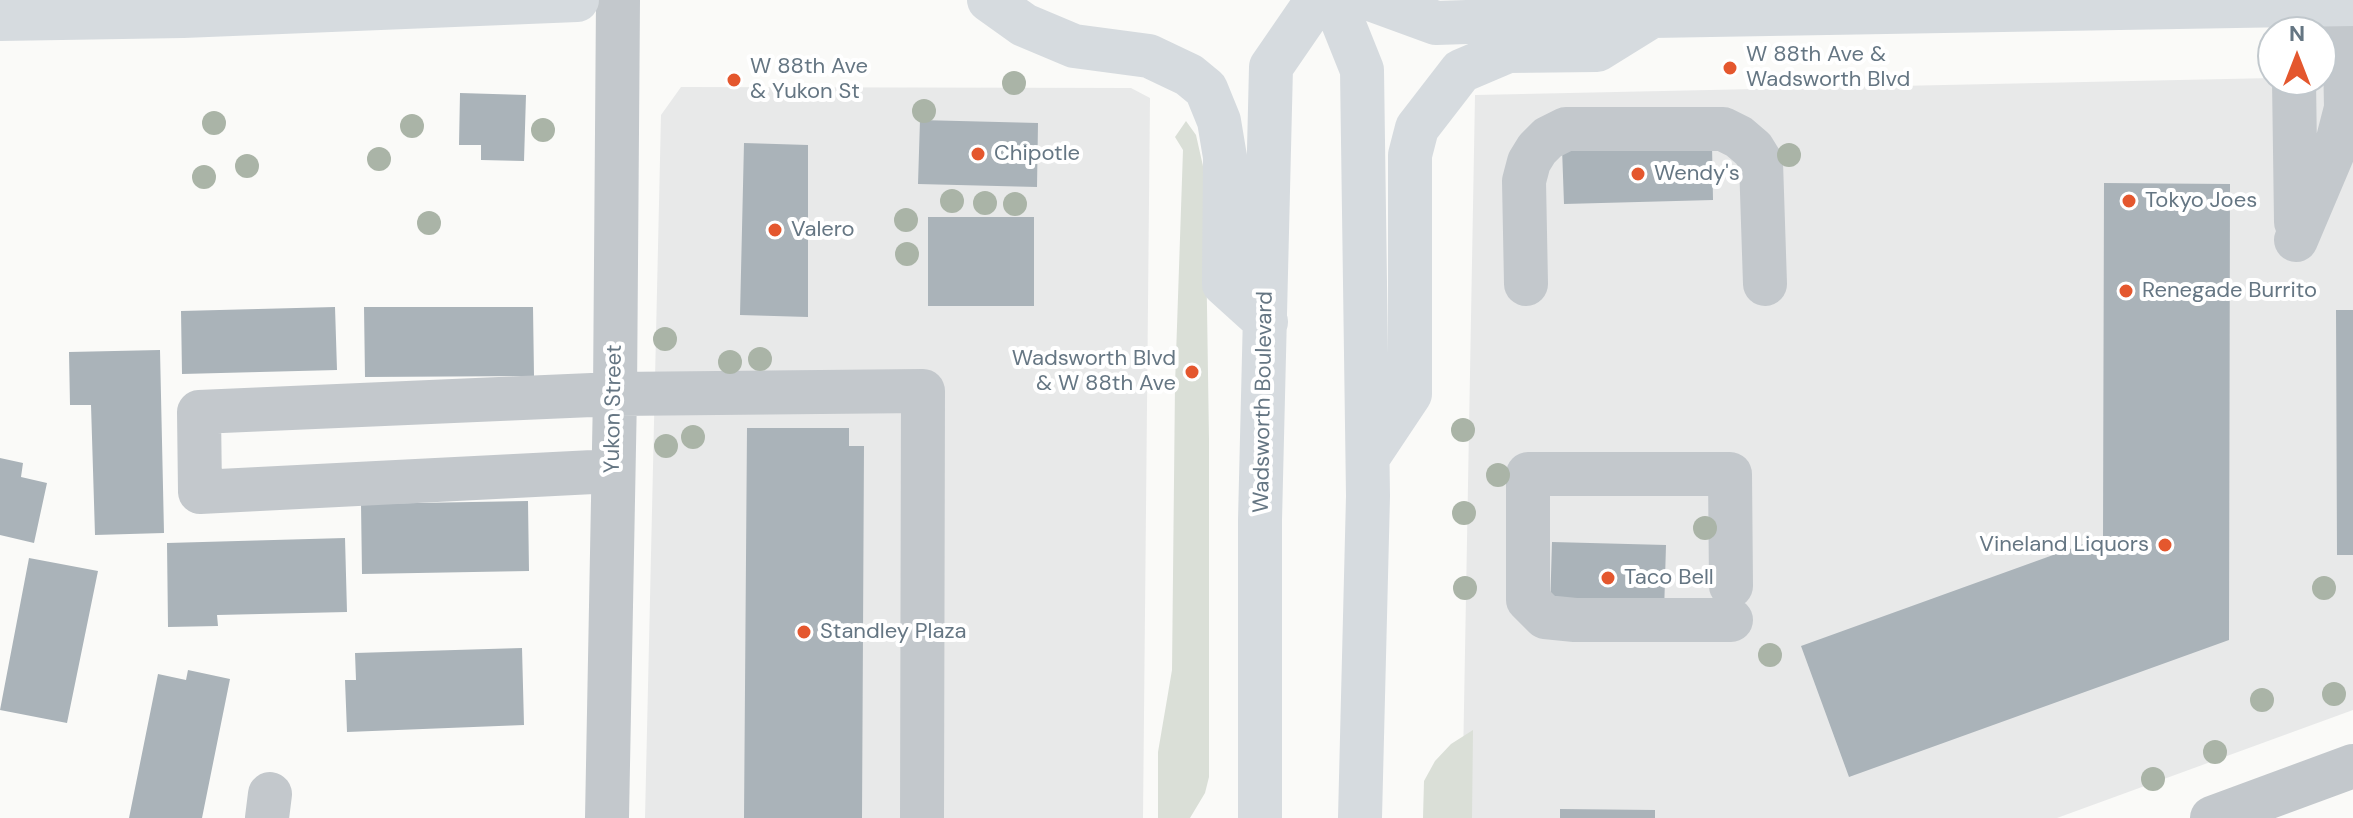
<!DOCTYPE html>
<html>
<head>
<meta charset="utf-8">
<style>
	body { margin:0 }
	#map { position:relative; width:2353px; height:818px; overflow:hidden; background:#fafaf8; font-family:"DM Sans",sans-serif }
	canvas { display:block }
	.north { position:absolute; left:2257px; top:16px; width:80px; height:80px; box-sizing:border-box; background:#fff; border:2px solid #c1c8cd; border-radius:50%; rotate:0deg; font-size:22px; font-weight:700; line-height:32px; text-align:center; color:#657683 }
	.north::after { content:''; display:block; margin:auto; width:28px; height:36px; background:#e4572e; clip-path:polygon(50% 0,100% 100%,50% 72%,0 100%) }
</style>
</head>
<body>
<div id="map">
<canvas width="2353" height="818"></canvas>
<div class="north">N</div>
</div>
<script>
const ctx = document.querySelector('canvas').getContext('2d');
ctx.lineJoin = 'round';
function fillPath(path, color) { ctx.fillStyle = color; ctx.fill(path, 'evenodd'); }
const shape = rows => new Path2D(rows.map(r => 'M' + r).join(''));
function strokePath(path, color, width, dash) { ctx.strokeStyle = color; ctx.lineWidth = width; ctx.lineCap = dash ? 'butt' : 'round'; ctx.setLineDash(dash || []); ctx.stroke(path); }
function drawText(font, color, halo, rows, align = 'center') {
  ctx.font = font + ' "DM Sans",sans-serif'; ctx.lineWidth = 8; ctx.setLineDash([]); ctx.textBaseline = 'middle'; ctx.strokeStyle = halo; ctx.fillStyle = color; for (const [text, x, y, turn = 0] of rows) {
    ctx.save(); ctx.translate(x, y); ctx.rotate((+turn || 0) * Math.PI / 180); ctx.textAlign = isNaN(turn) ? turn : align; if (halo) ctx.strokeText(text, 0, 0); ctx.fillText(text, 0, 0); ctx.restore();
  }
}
const built = shape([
	[2353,76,2353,710,2057,818,1462,818,1475,95,2273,78,2273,80,2321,80,2321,77],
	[681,87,1131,88,1150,98,1143,818,645,818,661,115]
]);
const green = shape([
	[1186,121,1196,135,1205,175,1209,440,1209,777,1205,793,1190,818,1158,818,1158,752,1172,670,1175,385,1183,150,1175,137],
	[1473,730,1472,818,1423,818,1424,781,1435,761,1451,744]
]);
const building = shape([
	[460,93,526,95,524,161,481,160,481,145,459,145],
	[920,120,1038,123,1037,187,918,184],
	[744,143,808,145,808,317,740,315],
	[1712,144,1713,200,1564,204,1562,148],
	[2104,183,2230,184,2229,640,1849,777,1801,646,2103,537],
	[928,217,1034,217,1034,306,928,306],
	[335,307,337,370,182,374,181,311],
	[364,307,533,307,534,376,365,377],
	[2336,310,2353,310,2353,555,2337,555],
	[160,350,164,533,95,535,91,405,70,405,69,352],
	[747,428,849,428,849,446,864,446,862,818,744,818],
	[0,458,23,463,21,477,47,483,34,543,0,535],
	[528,501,529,571,362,574,361,504],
	[345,538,347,612,217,615,218,626,168,627,167,543],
	[1552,542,1666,545,1664,613,1550,610],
	[29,558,98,571,67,723,0,710],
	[522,648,524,725,347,732,345,680,356,680,355,653],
	[188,670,230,679,202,818,129,818,158,674,186,680],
	[1560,809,1655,810,1655,818,1560,818]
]);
const minor = shape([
	[2293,0,2294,32],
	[2294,80,2296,222],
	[2296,240,2337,143,2346,108,2344,0],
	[1526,284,1524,181,1529,162,1537,149,1548,138,1566,129,1723,129,1739,137,1753,149,1761,162,1765,284],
	[613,471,200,492,199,412,615,394,923,391,922,818],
	[1731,586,1730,474,1528,474,1528,600,1545,617,1575,620,1731,620],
	[267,818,270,794],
	[607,818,615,394,618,0],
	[2212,818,2353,766]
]);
const major = shape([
	[989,0,1024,25,1074,46,1149,56,1189,75,1206,89,1219,121,1225,157,1224,284,1266,322],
	[1334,0,1362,70,1368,496,1360,818],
	[1373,0,1436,23,1652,16,2353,4],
	[0,19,183,16,577,0],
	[1368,457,1410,394,1410,155,1417,128,1461,71,1508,51,1597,50,1647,19],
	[1260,818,1260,520,1271,67,1317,0]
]);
const trees = [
	[1014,83],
	[924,111],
	[214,123],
	[412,126],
	[543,130],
	[1789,155],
	[379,159],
	[247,166],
	[204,177],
	[952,201],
	[985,203],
	[1015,204],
	[906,220],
	[429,223],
	[907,254],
	[665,339],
	[760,359],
	[730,362],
	[1463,430],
	[693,437],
	[666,446],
	[1498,475],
	[1464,513],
	[1705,528],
	[1465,588],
	[2324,588],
	[1770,655],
	[2334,694],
	[2262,700],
	[2215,752],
	[2153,779]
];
const markers = [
	[1730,68,8,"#e4572e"],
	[734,80,8,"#e4572e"],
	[978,154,8,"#e4572e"],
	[1638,174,8,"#e4572e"],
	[2129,201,8,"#e4572e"],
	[775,230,8,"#e4572e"],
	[2126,291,8,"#e4572e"],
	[1192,372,8,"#e4572e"],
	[2165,545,8,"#e4572e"],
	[1608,578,8,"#e4572e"],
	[804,632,8,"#e4572e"]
];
const poiNames = [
	["W 88th Ave &",1746,55],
	["Wadsworth Blvd",1746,80],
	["W 88th Ave",750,67],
	["& Yukon St",750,92],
	["Chipotle",994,154],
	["Wendy's",1654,174],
	["Tokyo Joes",2145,201],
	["Valero",791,230],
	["Renegade Burrito",2142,291],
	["Wadsworth Blvd",1176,359,"right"],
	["& W 88th Ave",1176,384,"right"],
	["Vineland Liquors",2149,545,"right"],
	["Taco Bell",1624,578],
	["Standley Plaza",820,632]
];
const streetNames = [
	["Wadsworth Boulevard",1264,402,-89],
	["Yukon Street",614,409,-89]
];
fillPath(built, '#e8e9e9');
fillPath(green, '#dadfd7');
fillPath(building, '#aab3b9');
strokePath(minor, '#c3c8cc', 44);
strokePath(major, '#d6dbdf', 44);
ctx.fillStyle = '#aab4a7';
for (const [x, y] of trees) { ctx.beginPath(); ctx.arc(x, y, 12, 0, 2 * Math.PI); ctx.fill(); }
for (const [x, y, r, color] of markers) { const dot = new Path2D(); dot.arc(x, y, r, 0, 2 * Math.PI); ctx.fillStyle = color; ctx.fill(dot); strokePath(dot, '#fff', 3); }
drawText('22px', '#657683', '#fff', poiNames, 'left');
drawText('22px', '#657683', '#fff', streetNames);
</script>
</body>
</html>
